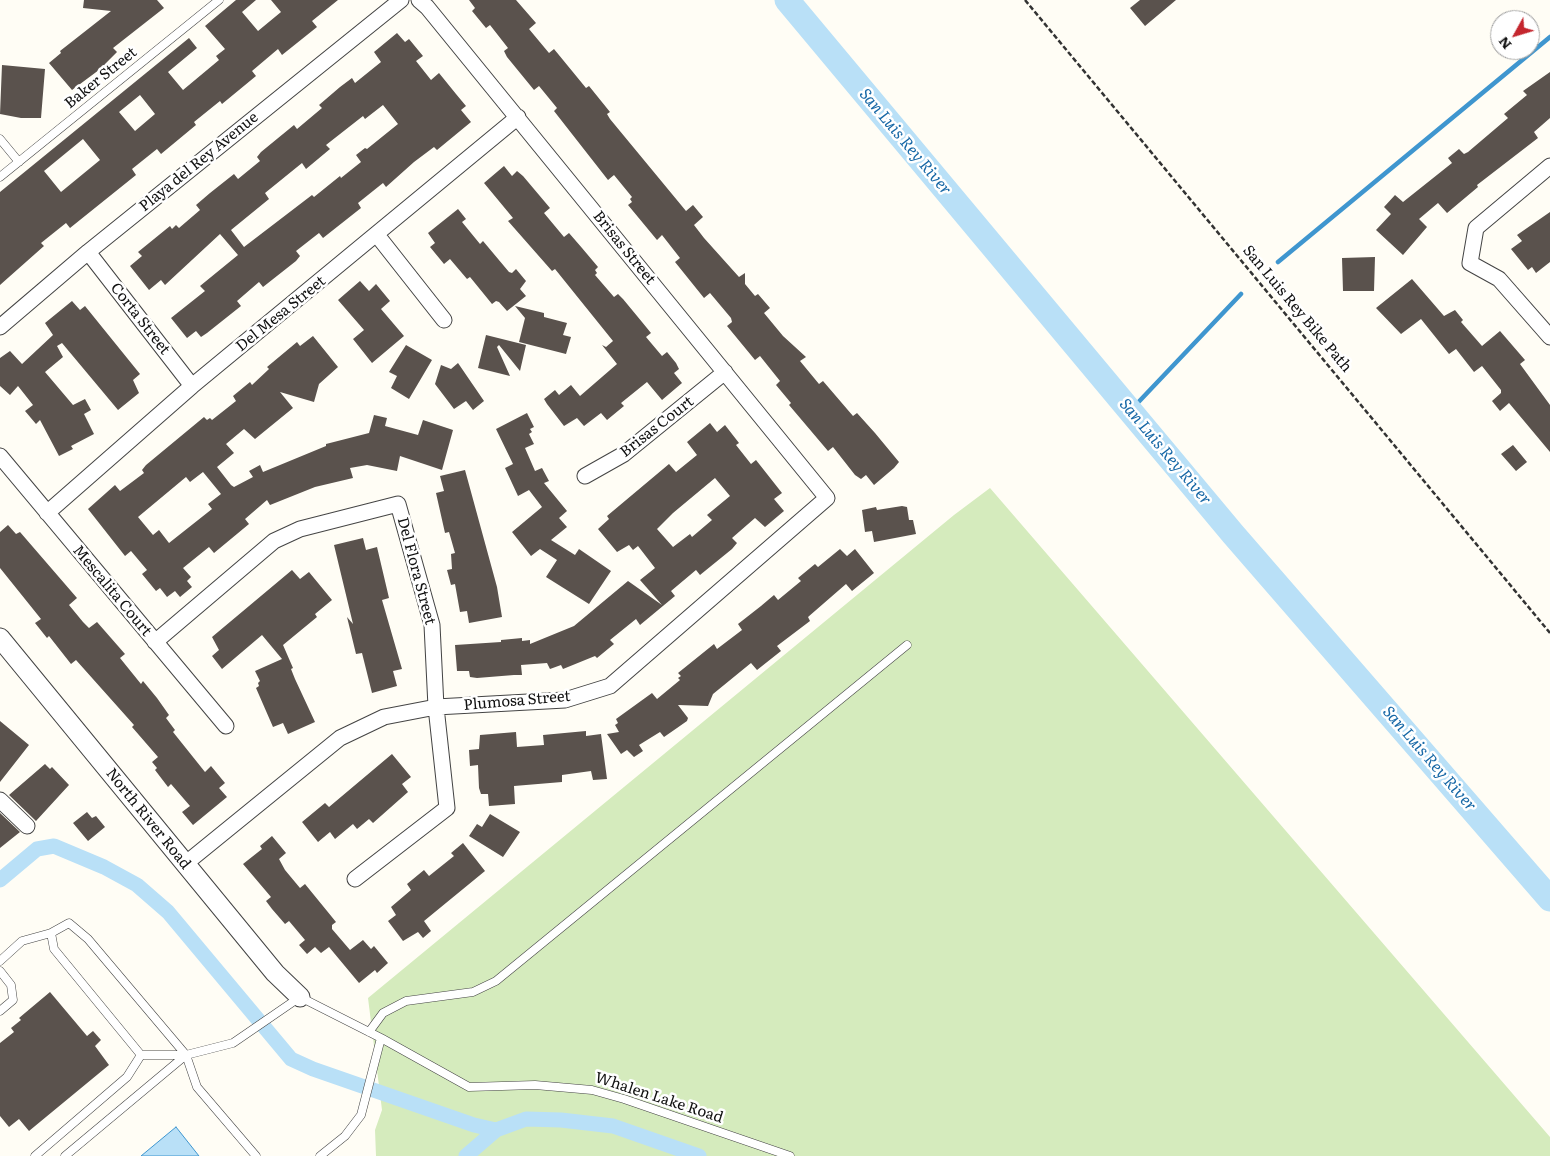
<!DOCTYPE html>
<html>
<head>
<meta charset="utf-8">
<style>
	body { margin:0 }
	#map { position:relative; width:1550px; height:1156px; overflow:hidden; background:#fffdf5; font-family:Literata,serif }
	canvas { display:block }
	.north { position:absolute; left:1490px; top:10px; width:50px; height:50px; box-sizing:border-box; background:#fff; border:1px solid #a0a0a0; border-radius:50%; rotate:231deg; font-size:14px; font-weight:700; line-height:20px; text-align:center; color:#111 }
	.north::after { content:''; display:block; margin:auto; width:18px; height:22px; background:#c4262e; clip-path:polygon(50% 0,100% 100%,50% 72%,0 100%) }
</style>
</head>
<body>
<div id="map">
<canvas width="1550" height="1156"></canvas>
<div class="north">N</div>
</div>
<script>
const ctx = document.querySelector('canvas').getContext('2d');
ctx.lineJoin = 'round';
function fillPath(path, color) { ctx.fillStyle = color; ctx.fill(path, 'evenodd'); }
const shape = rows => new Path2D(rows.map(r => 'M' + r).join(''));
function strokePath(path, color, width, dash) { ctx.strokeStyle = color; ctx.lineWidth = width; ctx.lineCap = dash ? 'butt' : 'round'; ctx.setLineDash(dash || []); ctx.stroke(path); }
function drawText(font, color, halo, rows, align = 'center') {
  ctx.font = font + ' Literata,serif'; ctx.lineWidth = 5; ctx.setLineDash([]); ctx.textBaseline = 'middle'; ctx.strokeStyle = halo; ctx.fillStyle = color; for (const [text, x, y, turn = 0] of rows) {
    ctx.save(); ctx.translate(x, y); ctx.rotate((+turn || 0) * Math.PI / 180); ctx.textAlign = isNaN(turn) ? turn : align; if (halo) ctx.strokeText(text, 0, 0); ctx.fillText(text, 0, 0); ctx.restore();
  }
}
const green = shape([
	[990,488,1550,1137,1550,1156,376,1156,375,1130,382,1110,368,998,954,515]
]);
const water = shape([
	[176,1127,199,1156,141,1156,176,1127]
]);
const stream = shape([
	[1278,262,1550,37],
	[1130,411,1241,294]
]);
const canal = shape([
	[0,880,37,849,54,846,104,867,137,885,168,912,291,1059,313,1069,474,1125,496,1130],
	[466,1156,496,1130,526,1119,561,1120,613,1126,699,1156]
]);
const river = shape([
	[787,0,1233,534,1550,899]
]);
const building = shape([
	[84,0,157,0,164,8,113,48,117,52,106,63,107,64,72,90,49,63,61,53,60,51,111,11,83,8],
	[236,0,256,0,242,12,258,31,281,12,271,0,338,0,312,21,317,27,282,55,278,49,252,71,256,76,222,104,220,101,194,122,196,125,161,154,157,149,132,169,136,175,70,228,66,223,41,243,44,246,0,285,0,192,189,38,197,48,168,72,183,90,219,60,216,56,225,49,205,26],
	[140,95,155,114,135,131,119,112],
	[83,139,100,160,61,192,44,171],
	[469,0,516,0,536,23,529,29,549,53,554,49,586,88,589,86,610,112,607,114,610,119,686,211,693,205,703,217,694,225,704,238,739,277,745,273,745,284,755,296,758,294,770,308,764,313,783,336,806,357,800,361,819,384,823,381,853,416,857,413,875,433,899,462,894,468,874,485,866,475,861,479,855,475,833,447,828,451,789,405,791,403,776,385,780,381,760,356,755,360,727,326,732,322,731,318,710,293,704,298,675,262,680,258,662,235,657,240,628,205,632,202,630,199,632,197,614,175,608,180,554,111,557,108,539,86,534,90,507,57,504,51,508,48,490,25,486,28,472,11,475,8],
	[1140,0,1176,0,1145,26,1130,8],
	[397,33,405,42,409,39,423,56,416,61,431,80,439,73,456,94,466,106,461,110,471,122,437,150,434,147,414,162,386,187,383,183,358,203,361,208,323,238,319,233,296,251,300,256,296,261,263,287,259,282,237,301,241,306,207,333,201,337,196,331,187,338,171,318,205,291,200,286,238,255,220,234,165,285,161,280,149,290,130,266,142,256,138,252,170,226,172,229,176,225,179,228,200,210,196,205,210,193,234,174,238,179,260,161,257,157,261,152,294,125,297,129,322,108,319,105,340,87,352,78,355,83,381,62,374,52],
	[383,105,398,124,367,149,365,148,356,155,361,162,341,178,340,176,314,197,312,195,244,247,231,230,269,199,265,193,302,163,306,169,330,149,326,145,363,116,365,119],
	[2,65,45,69,41,118,21,118,0,114],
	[1550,72,1550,118,1534,132,1538,138,1477,185,1478,187,1447,213,1438,203,1419,219,1427,227,1403,255,1376,230,1391,214,1384,207,1395,195,1403,202,1452,163,1448,158,1459,149,1464,154,1468,152,1508,118,1504,114,1527,95,1523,91],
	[504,166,512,176,517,171,523,176,550,208,544,213,564,237,569,233,582,248,598,267,595,270,597,273,595,275,614,297,618,294,623,299,642,322,651,333,646,337,662,356,667,352,676,363,679,369,674,373,682,383,662,400,647,382,621,403,624,406,607,420,601,413,584,426,577,418,564,426,547,404,544,399,555,390,559,395,571,385,580,396,617,364,602,345,606,347,613,341,555,269,552,271,508,221,513,218,484,183],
	[458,209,466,219,462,222,480,244,483,241,509,272,512,273,516,269,526,281,520,289,526,296,507,311,499,302,496,301,492,304,470,277,467,279,450,259,444,264,430,247,435,243,428,233],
	[1550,212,1550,262,1536,273,1532,267,1528,270,1511,249,1522,241,1517,235],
	[1375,257,1374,291,1343,291,1342,258],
	[1412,279,1444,316,1455,310,1463,320,1461,322,1482,346,1500,331,1525,360,1520,364,1550,405,1550,452,1509,403,1500,411,1492,401,1501,393,1501,390,1482,366,1474,372,1456,349,1449,354,1421,319,1401,334,1376,308],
	[360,281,369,291,376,284,390,301,381,309,404,336,372,363,353,339,364,330,338,300],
	[72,301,80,310,85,306,140,374,133,380,139,393,118,410,62,343,57,346,63,357,45,372,73,405,85,399,91,410,84,414,94,434,71,446,73,449,59,456,40,420,36,424,25,411,33,405,18,386,10,395,0,386,0,358,10,351,22,364,53,335,45,323],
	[515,306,544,313,544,317,567,323,563,335,571,337,566,354,519,342,525,318],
	[486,335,526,345,520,371,499,345,497,347,510,376,478,368],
	[313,336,338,367,319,384,314,402,280,392,293,408,255,439,244,429,226,444,234,453,217,467,231,485,234,487,253,477,249,471,260,465,263,472,326,446,326,444,369,433,374,415,387,418,385,426,418,435,423,420,453,430,442,470,400,456,397,471,367,465,350,468,353,478,315,487,270,505,267,500,245,519,249,524,214,553,209,547,183,568,191,577,187,581,192,587,180,597,175,591,167,597,160,588,156,591,142,574,147,570,131,551,125,556,88,509,115,485,120,491,144,473,142,470,146,465,204,417,207,420,210,418,212,420,236,401,233,396,250,382,252,385,269,369,267,367,297,342,300,346],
	[203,472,221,494,208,504,212,509,169,543,159,530,153,535,138,517,186,477,190,482],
	[406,345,432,360,409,399,391,388,397,376,389,372],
	[458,363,484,401,473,410,466,401,454,409,435,384,441,365,451,369],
	[527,413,534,427,530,429,532,432,529,434,534,444,525,448,535,471,542,468,549,481,544,483,567,511,559,518,567,527,551,540,575,555,579,549,611,571,589,604,546,577,557,560,540,549,531,556,512,532,542,507,529,490,518,496,505,468,513,464,496,429],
	[710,423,717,432,725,425,739,443,736,445,751,464,756,460,782,493,774,499,784,511,765,527,755,518,732,538,737,543,732,549,700,575,696,570,671,591,675,596,640,625,636,619,610,640,614,644,597,658,595,656,563,669,561,665,550,669,547,663,521,665,522,675,514,675,477,678,470,677,469,671,457,671,455,645,501,642,501,640,522,638,522,641,530,640,530,644,574,626,628,581,662,605,640,580,655,568,638,546,633,550,629,545,617,552,598,529,609,519,607,516,669,464,676,472,697,455,687,442],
	[715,478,730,496,707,515,712,520,692,537,690,534,673,547,657,529,673,513],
	[1513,445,1527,462,1516,471,1501,454],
	[465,470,497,587,502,617,469,623,467,611,460,612,455,584,451,585,447,570,452,569,451,554,455,553,449,532,445,533,436,493,444,491,440,476],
	[902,506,907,507,909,520,913,520,916,534,874,542,872,531,865,532,862,510,876,507,877,510],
	[8,525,16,534,20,532,77,598,69,605,83,622,89,628,97,622,125,654,120,658,141,684,143,681,157,698,169,715,166,718,175,730,173,732,205,772,211,766,225,783,219,788,227,797,193,825,182,812,190,806,171,784,168,787,155,770,157,768,152,762,158,757,132,727,134,725,76,660,71,664,49,636,47,638,35,623,41,619,0,568,0,532],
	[363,538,366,550,377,547,389,598,382,600,402,669,393,671,397,686,372,693,362,653,356,654,347,617,353,624,334,545],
	[840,549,847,556,855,549,874,573,852,591,846,584,808,617,810,621,777,646,781,651,757,670,751,663,713,694,708,706,678,705,688,718,687,721,677,728,664,737,660,732,639,745,643,751,634,757,627,750,621,754,607,734,619,732,615,725,618,723,616,719,652,693,657,699,680,680,678,678,681,676,678,673,714,644,717,649,742,630,738,624,761,606,774,595,778,600,801,581,798,578,815,564,818,567],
	[292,570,300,579,309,572,332,600,315,614,317,617,283,645,293,668,291,669,295,679,315,722,288,734,283,723,273,727,256,688,259,686,258,683,260,681,255,671,282,659,262,635,222,669,212,656,219,650,212,637],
	[0,721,29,745,0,782],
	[586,731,586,736,601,734,607,779,593,780,591,771,562,775,562,782,514,786,515,804,489,806,488,794,481,794,479,788,478,765,470,766,469,750,479,749,480,735,516,732,517,747,544,745,543,735],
	[392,754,411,777,402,784,408,792,373,823,369,819,357,829,353,824,335,839,330,832,318,842,302,822,325,803,329,807],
	[45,764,50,769,52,767,69,785,36,821,9,795],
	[87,812,92,818,96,816,105,827,88,841,73,823],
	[0,813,20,832,0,848],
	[490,814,520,832,503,857,469,836,477,824,482,827],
	[272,836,286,853,279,859,285,870,300,888,305,884,336,922,332,925,332,929,350,950,363,940,371,949,374,946,388,963,377,973,375,970,359,983,329,947,321,953,315,947,307,954,299,945,305,940,289,921,285,924,272,909,266,901,271,897,243,864,262,849,260,846],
	[463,843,485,871,424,921,431,931,423,938,418,932,403,941,388,921,396,915,391,907,411,890,407,884,424,870,429,876,454,856,451,853],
	[50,992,87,1036,93,1031,101,1040,95,1046,109,1065,29,1131,19,1119,9,1127,0,1116,0,1043,14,1032,11,1028,21,1020,19,1018]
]);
const path = shape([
	[1025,0,1550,633]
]);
const service = shape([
	[0,139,19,162],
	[0,177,219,0],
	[0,961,22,941,51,933],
	[0,971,11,985,13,1000,0,1011],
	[369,1032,383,1013,406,1001,473,992,496,981,907,645],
	[141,1055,186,1055,233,1043,300,997,381,1038,469,1087,535,1085,592,1090,624,1099,790,1156],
	[141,1055,54,949,51,933,69,923,88,939,186,1055,197,1087,256,1156],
	[35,1156,127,1077,141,1055],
	[65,1156,186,1055],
	[320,1156,345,1136,361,1115,381,1038]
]);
const minor = shape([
	[1550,166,1476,228,1470,263,1499,279,1550,337],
	[377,235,444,320],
	[88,252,192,386],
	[0,327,88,252,401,0],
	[0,456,226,726],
	[585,476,624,454,725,372],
	[47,513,192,386,518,117],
	[155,642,274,541,300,529,398,504,432,625,436,707,447,808,355,879],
	[0,800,27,826],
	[185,864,340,738,384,717,436,707,565,700,610,686,827,498,427,7,419,0]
]);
const tertiary = shape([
	[0,638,275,973,300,997]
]);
const streetNames = [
	["Baker Street",101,78,-39],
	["Playa del Rey Avenue",199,162,-39],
	["Brisas Street",624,248,51],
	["San Luis Rey Bike Path",1297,309,50],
	["Del Mesa Street",281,314,-39],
	["Corta Street",140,319,52],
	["Brisas Court",657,427,-38],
	["Del Flora Street",416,571,75],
	["Mescalita Court",112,591,50],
	["Plumosa Street",517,701,-5],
	["North River Road",148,819,51],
	["Whalen Lake Road",659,1098,18]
];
const waterNames = [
	["San Luis Rey River",905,142,50],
	["San Luis Rey River",1165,452,50],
	["San Luis Rey River",1429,759,49]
];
fillPath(green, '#d5ebbd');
fillPath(water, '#b9e0f7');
strokePath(water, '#3f96cf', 1);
strokePath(stream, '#3f96cf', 4.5);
strokePath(canal, '#b9e0f7', 15);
strokePath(river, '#b9e0f7', 25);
fillPath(building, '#5a524d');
strokePath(service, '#444', 9);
strokePath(minor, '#444', 17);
strokePath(tertiary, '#444', 21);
strokePath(path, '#333', 2.5, [5, 2.5]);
strokePath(service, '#fff', 8);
strokePath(minor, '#fff', 15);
strokePath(tertiary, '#fff', 19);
drawText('15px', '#111', '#fff', streetNames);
drawText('italic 16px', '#1768a6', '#fff', waterNames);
</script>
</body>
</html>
